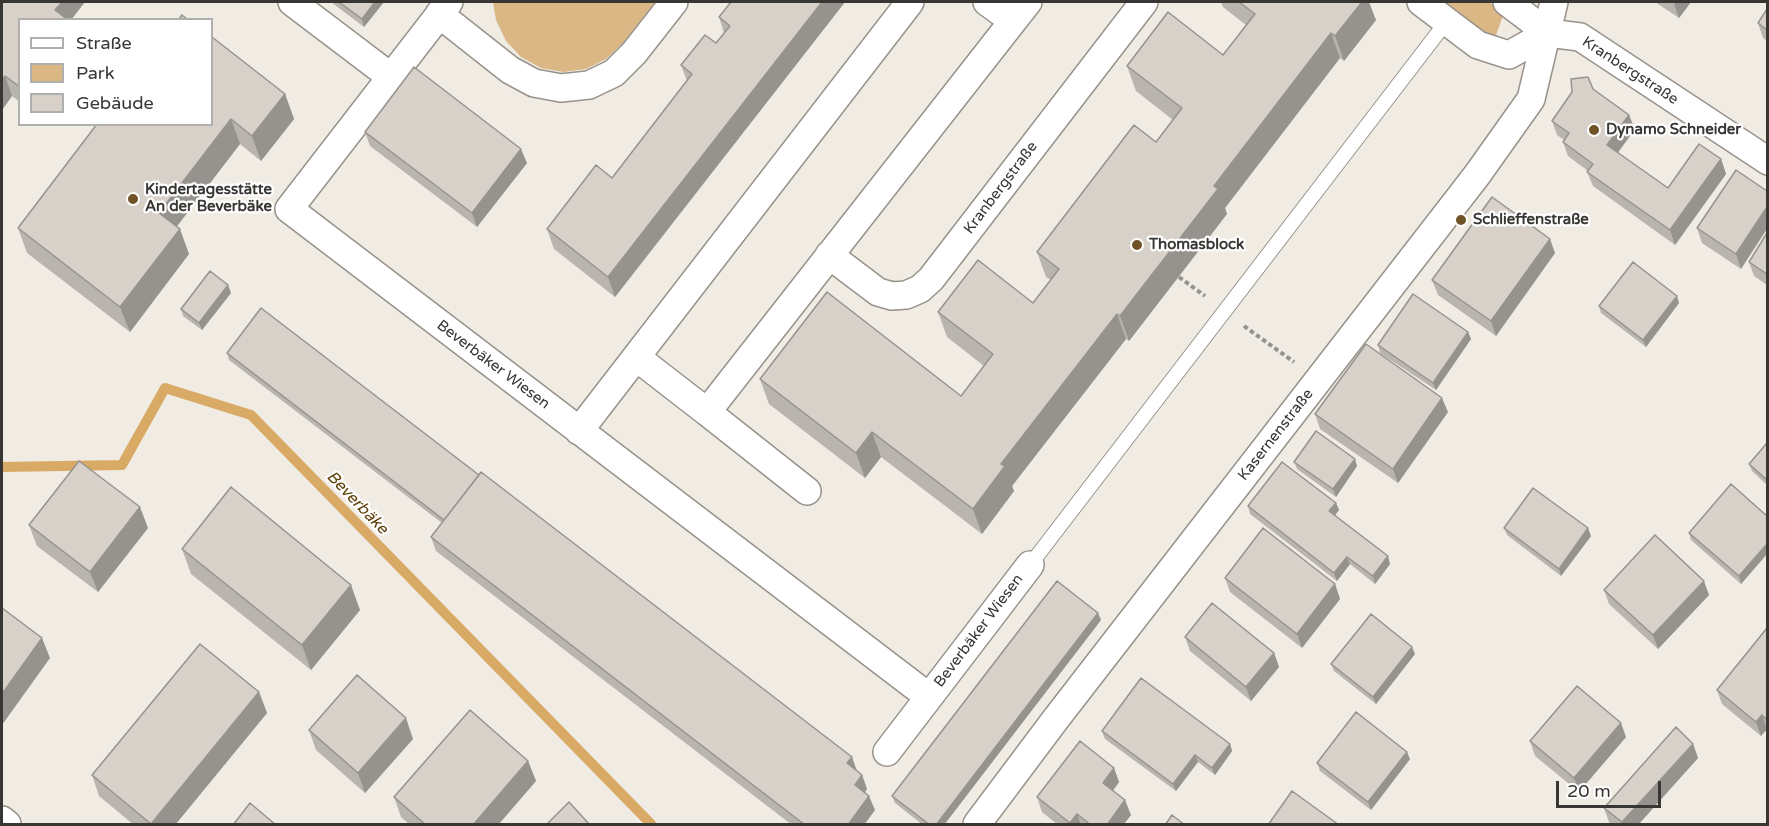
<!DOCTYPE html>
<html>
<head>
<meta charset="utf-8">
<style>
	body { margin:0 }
	#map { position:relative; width:1769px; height:826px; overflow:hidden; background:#f0ebe3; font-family:"Varela Round",sans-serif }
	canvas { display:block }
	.frame { position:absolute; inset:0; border:3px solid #383633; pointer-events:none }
	.legend { position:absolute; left:18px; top:18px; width:195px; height:108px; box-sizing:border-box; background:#fff; border:2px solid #afafad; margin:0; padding:8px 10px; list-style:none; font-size:18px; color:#383633 }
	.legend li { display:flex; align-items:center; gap:12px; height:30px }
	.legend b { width:30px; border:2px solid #afafad }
	.scale { position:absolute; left:1556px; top:781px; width:105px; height:27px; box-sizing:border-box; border:3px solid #383633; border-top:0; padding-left:8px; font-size:18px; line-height:21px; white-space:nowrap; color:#383633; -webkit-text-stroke:4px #fff; paint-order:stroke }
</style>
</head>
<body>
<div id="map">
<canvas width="1769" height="826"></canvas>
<div class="frame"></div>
<ul class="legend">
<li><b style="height:8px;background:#fff"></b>Straße</li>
<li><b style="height:16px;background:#dab785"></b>Park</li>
<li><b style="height:16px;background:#d7d1c9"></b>Gebäude</li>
</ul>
<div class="scale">20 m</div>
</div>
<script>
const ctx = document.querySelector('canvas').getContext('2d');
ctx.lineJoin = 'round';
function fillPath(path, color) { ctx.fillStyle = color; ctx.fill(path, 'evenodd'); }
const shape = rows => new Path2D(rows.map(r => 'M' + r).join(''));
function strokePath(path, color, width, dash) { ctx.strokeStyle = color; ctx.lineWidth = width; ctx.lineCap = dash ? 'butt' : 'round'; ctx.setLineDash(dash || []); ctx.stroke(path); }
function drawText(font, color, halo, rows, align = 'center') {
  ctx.font = font + ' "Varela Round",sans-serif'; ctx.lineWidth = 4.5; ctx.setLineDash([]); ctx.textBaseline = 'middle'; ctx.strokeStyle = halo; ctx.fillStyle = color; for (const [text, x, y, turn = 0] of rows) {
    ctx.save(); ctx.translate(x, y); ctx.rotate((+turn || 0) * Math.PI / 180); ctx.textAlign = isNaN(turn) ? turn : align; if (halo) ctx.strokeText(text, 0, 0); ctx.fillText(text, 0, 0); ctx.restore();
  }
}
const green = shape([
	[493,2,655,2,623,43,606,59,586,69,563,72,541,68,521,57,506,41,496,20],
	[1437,2,1489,2,1504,13,1495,38,1481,33]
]);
const stream = shape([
	[2,467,122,465,165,388,251,415,651,824]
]);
const path = shape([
	[1179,277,1205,296],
	[1244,326,1294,362]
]);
const service = shape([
	[1030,565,1447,21]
]);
const minor = shape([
	[292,2,391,77],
	[449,2,289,209,929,697],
	[987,2,1013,21,1028,2],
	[1421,2,1478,45,1509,55,1548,33,1507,2],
	[439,14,510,70,534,83,561,88,589,85,614,73,634,53,674,2],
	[1548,33,1580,37,1768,161],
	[829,255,878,292,892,296,906,295,920,289,931,279,1144,2],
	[636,357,707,412,1013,21],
	[707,412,807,491],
	[579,431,910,2],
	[887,752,1030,565],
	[2,820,7,824],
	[977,824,1055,720,1477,175,1531,99,1554,2]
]);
const wall = shape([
	[2,2,20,20,20,102,12,96,2,110],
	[331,2,384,2,364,27],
	[845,2,615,297,554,249,547,229,612,178,687,81,681,65,716,43,724,33,719,17],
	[1221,2,1362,2,1376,20,1344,61,1340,58,1225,208,1227,214,1129,341,1126,339,1012,486,1014,491,982,534,881,457,865,478,769,404,760,379,961,396,984,366,947,337,938,312,1033,303,1051,280,1046,277,1037,252,1156,142,1173,120,1136,91,1127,66,1223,55,1246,25,1223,7],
	[1655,2,1691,2,1679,18],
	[1767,9,1767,41,1763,38,1758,23],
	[1593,89,1635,129,1618,153,1668,188,1721,159,1726,174,1675,245,1593,186,1587,172,1588,171,1568,156,1563,142,1564,140,1557,135,1552,121],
	[285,94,294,119,261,161,240,144,176,227,189,254,130,332,27,253,18,228,97,124],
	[365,132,527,163,477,227,370,146],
	[1736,170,1741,269,1702,243,1697,228],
	[1767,233,1767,285,1754,276,1749,262],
	[1555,253,1496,336,1438,295,1432,280],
	[231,293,202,330,183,316,181,309],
	[1679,303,1646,347,1601,313,1599,306],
	[1468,332,1471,339,1436,390,1380,353,1378,345],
	[227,353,857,770,862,775,867,789,865,792,875,810,864,825,792,825,436,551,431,537,442,523,229,360],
	[1448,412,1398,483,1320,429,1315,414],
	[1767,443,1767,485,1752,471,1749,464],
	[1294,462,1357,466,1336,497,1297,469],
	[1336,503,1339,510,1335,515,1390,564,1375,584,1350,564,1337,581,1250,514,1248,506],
	[1767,516,1767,554,1741,584,1691,540,1689,533],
	[29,525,148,528,98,592,37,546],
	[1504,528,1591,536,1561,576,1507,535],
	[182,549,360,610,311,670,191,574],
	[1225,578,1335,584,1340,599,1302,648,1230,592],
	[1604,590,1709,595,1658,649,1609,604],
	[1101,620,944,825,923,825,895,803,892,796],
	[1767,628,1767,730,1767,729,1761,736,1722,704,1717,690],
	[1185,637,1274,653,1279,667,1251,701,1190,651],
	[1415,654,1376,704,1334,671,1331,664],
	[259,692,267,713,175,825,134,825,99,796,92,775],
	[309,730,413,739,365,793,316,750],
	[1102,731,1230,744,1232,751,1215,775,1198,762,1176,791,1105,739],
	[1626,737,1579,792,1535,756,1530,741],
	[1693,744,1698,758,1638,825,1612,825,1609,822,1604,808],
	[1410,759,1371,810,1320,771,1317,763],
	[528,761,536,781,498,825,410,825,401,817,394,797],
	[1114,768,1119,782,1113,791,1131,815,1123,825,1058,825,1042,812,1037,797]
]);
const shadedWall = shape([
	[62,2,85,2,71,20,59,20,55,10],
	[375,2,384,2,364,27,362,19],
	[822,2,845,2,615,297,608,277],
	[1362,2,1369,2,1376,20,1344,61,1335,36],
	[1676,2,1691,2,1679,18,1674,4],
	[1331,33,1340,58,1225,208,1227,214,1129,341,1120,316,1214,186],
	[5,76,12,96,2,110,2,80],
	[285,94,294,119,261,161,252,136],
	[1629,115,1635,129,1612,160,1607,145],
	[231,119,240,144,168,238,159,213],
	[521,149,527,163,477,227,472,213],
	[1721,159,1726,174,1675,245,1670,230],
	[1767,207,1767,229,1741,269,1736,254],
	[180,229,189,254,130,332,120,307],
	[1550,239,1555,253,1496,336,1491,321],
	[228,285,231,293,202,330,199,323],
	[1677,296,1679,303,1646,347,1643,340],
	[1117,314,1126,339,1012,486,1014,491,982,534,973,509,1001,464],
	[1468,332,1471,339,1436,390,1433,383],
	[1442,398,1448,412,1398,483,1393,469],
	[872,432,881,457,865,478,856,453],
	[1355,459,1357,466,1336,497,1333,489],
	[1336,503,1339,510,1332,519,1329,511],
	[140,507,148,528,98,592,90,572],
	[1588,528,1591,536,1561,576,1559,569],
	[1767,544,1767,554,1741,584,1739,576],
	[1388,556,1390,564,1375,584,1373,576],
	[1347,557,1350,564,1337,581,1334,573],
	[1704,581,1709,595,1658,649,1653,635],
	[1335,584,1340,599,1302,648,1297,634],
	[351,585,360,610,311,670,302,645],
	[1098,613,1101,620,944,825,936,825],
	[42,638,50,658,2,725,2,694],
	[1412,647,1415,654,1376,704,1373,697],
	[1274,653,1279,667,1251,701,1246,687],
	[259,692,267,713,175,825,151,825],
	[1762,715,1767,729,1761,736,1756,722],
	[406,718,413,739,365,793,358,773],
	[1621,723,1626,737,1579,792,1574,778],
	[1230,744,1232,751,1215,775,1212,768],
	[1693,744,1698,758,1638,825,1623,825,1622,822],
	[1407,752,1410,759,1371,810,1368,802],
	[1195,755,1198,762,1176,791,1173,784],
	[852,757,857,771,847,763],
	[528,761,536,781,498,825,473,825],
	[1114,768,1119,782,1108,797,1103,783],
	[862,775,867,789,860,799,855,785],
	[869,796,875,810,864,825,848,825],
	[1125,800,1131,815,1123,825,1107,825],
	[1077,814,1081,825,1070,825,1070,823]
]);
const building = shape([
	[2,2,62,2,55,10,68,20,20,20,20,87,5,76,2,80,2,2],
	[339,2,375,2,362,19,339,2],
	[731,2,822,2,608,277,547,229,596,165,612,178,692,74,681,65,705,35,716,43,730,26,719,17,731,2],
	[1239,2,1362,2,1335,36,1331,33,1214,186,1218,189,1120,316,1117,314,1001,464,1005,466,973,509,872,432,856,453,760,379,827,292,961,396,993,354,938,312,978,260,1033,303,1059,269,1037,252,1134,125,1156,142,1182,108,1127,66,1168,12,1223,55,1255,14,1239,2],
	[1767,9,1767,30,1758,23,1767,9],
	[182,15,188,20,178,20,182,15],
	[212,37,285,94,252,136,231,119,159,213,180,229,120,307,18,228,97,124,212,124,212,37],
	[414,67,521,149,472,213,365,132,414,67],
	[1588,77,1593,89,1629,115,1607,145,1668,188,1699,144,1721,159,1670,230,1587,172,1593,164,1563,142,1569,133,1552,121,1572,92,1571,79,1588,77],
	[1736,170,1767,191,1767,207,1736,254,1697,228,1736,170],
	[1492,197,1550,239,1491,321,1432,280,1492,197],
	[1767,233,1767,274,1749,262,1767,233],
	[1633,262,1677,296,1643,340,1599,306,1633,262],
	[210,271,228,285,199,323,181,309,210,271],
	[1413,294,1468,332,1433,383,1378,345,1413,294],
	[261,308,479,475,444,520,227,353,261,308],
	[1366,344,1442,398,1393,469,1315,414,1366,344],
	[1316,431,1355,459,1333,489,1294,462,1316,431],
	[1767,443,1767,480,1749,464,1767,443],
	[79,461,140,507,90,572,29,525,79,461],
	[1282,462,1336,503,1329,511,1388,556,1373,576,1347,557,1334,573,1248,506,1282,462],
	[481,472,852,757,847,763,862,775,855,785,869,796,848,825,805,825,431,537,481,472],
	[1731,484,1767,516,1767,544,1739,576,1689,533,1731,484],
	[231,487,351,585,302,645,182,549,231,487],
	[1533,488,1588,528,1559,569,1504,528,1533,488],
	[1263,528,1335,584,1297,634,1225,578,1263,528],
	[1655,535,1704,581,1653,635,1604,590,1655,535],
	[1057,581,1098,613,936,825,930,825,892,796,1057,581],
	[1212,603,1274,653,1246,687,1185,637,1212,603],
	[2,608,42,638,2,694,2,608],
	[1371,614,1412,647,1373,697,1331,664,1371,614],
	[1767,628,1767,720,1762,715,1756,722,1717,690,1767,628],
	[200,644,259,692,151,824,92,775,200,644],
	[357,675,406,718,358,773,309,730,357,675],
	[1141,678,1230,744,1212,768,1195,755,1173,784,1102,731,1141,678],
	[1577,686,1621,723,1574,778,1530,741,1577,686],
	[470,710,528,761,473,825,426,825,394,797,470,710],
	[1356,712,1407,752,1368,802,1317,763,1356,712],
	[1676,727,1693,744,1622,822,1604,808,1676,727],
	[1080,741,1114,768,1103,783,1125,800,1107,825,1091,825,1077,814,1070,823,1037,797,1080,741],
	[1292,791,1339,825,1268,825,1292,791],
	[569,802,590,825,546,825,569,802],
	[250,803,276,825,233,825,250,803],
	[1172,815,1185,825,1165,825,1172,815]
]);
const markers = [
	[1594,130,6,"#6f5326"],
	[133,199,6,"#6f5326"],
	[1461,220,6,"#6f5326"],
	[1137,245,6,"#6f5326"]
];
const streetNames = [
	["Kranbergstraße",1630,71,33],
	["Kranbergstraße",1001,188,-53],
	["Beverbäker Wiesen",493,365,37],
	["Kasernenstraße",1276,435,-52],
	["Beverbäker Wiesen",979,631,-53]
];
const poiNames = [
	["Dynamo Schneider",1606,130],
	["Kindertagesstätte",145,190],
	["An der Beverbäke",145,207],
	["Schlieffenstraße",1473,220],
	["Thomasblock",1149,245]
];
const waterNames = [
	["Beverbäke",357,503,46]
];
fillPath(green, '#dab785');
strokePath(stream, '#d8aa65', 10);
strokePath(service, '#97928a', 16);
strokePath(minor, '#97928a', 30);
strokePath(path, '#96928d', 4, [4.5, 3]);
strokePath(service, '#fff', 14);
strokePath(minor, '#fff', 27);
fillPath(wall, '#b9b4ad');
fillPath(shadedWall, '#96928d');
fillPath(building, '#d7d1c9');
strokePath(building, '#96928d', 1.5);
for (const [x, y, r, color] of markers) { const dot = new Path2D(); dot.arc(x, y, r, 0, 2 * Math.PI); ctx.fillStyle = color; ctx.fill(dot); strokePath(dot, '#fff', 2); }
drawText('15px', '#383633', '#fff', streetNames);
drawText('bold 15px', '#383633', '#fff', poiNames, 'left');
drawText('italic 16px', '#5f4007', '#fff', waterNames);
</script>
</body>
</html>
